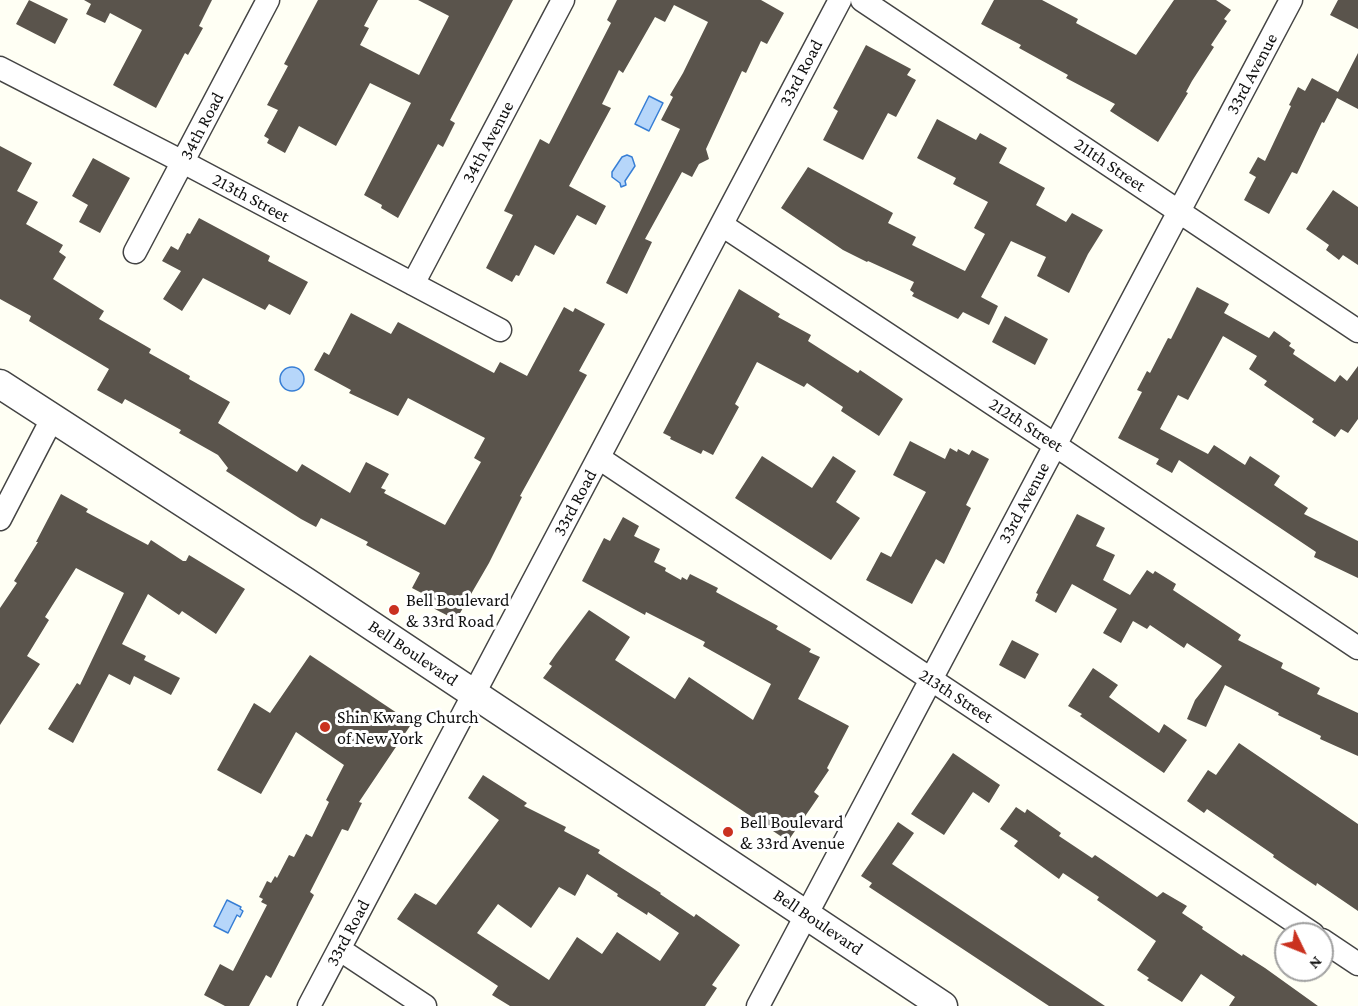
<!DOCTYPE html>
<html>
<head>
<meta charset="utf-8">
<style>
	body { margin:0 }
	#map { position:relative; width:1358px; height:1006px; overflow:hidden; background:#fffff4; font-family:"Crimson Pro",serif }
	canvas { display:block }
	.north { position:absolute; left:1274px; top:922px; width:60px; height:60px; box-sizing:border-box; background:#fff; border:2px solid #a0a0a0; border-radius:50%; rotate:133deg; font-size:16px; font-weight:700; line-height:24px; text-align:center; color:#111 }
	.north::after { content:''; display:block; margin:auto; width:21px; height:27px; background:#ca311f; clip-path:polygon(50% 0,100% 100%,50% 72%,0 100%) }
</style>
</head>
<body>
<div id="map">
<canvas width="1358" height="1006"></canvas>
<div class="north">N</div>
</div>
<script>
const ctx = document.querySelector('canvas').getContext('2d');
ctx.lineJoin = 'round';
function fillPath(path, color) { ctx.fillStyle = color; ctx.fill(path, 'evenodd'); }
const shape = rows => new Path2D(rows.map(r => 'M' + r).join(''));
function strokePath(path, color, width, dash) { ctx.strokeStyle = color; ctx.lineWidth = width; ctx.lineCap = dash ? 'butt' : 'round'; ctx.setLineDash(dash || []); ctx.stroke(path); }
function drawText(font, color, halo, rows, align = 'center') {
  ctx.font = font + ' "Crimson Pro",serif'; ctx.lineWidth = 6; ctx.setLineDash([]); ctx.textBaseline = 'middle'; ctx.strokeStyle = halo; ctx.fillStyle = color; for (const [text, x, y, turn = 0] of rows) {
    ctx.save(); ctx.translate(x, y); ctx.rotate((+turn || 0) * Math.PI / 180); ctx.textAlign = isNaN(turn) ? turn : align; if (halo) ctx.strokeText(text, 0, 0); ctx.fillText(text, 0, 0); ctx.restore();
  }
}
const water = shape([
	[649,96,663,103,649,131,635,124,649,96],
	[627,155,632,157,635,166,625,181,626,185,621,187,620,183,612,177,612,172,622,157,627,155],
	'280 379a12 12 0 1 1 24 0a12 12 0 1 1-24 0Z',
	[227,900,241,907,240,909,243,911,240,917,237,915,228,933,214,926,227,900]
]);
const building = shape([
	[29,0,68,19,55,44,16,24],
	[84,0,212,0,199,26,203,28,188,55,185,53,156,108,113,85,142,30,110,13,105,23,86,14,91,4],
	[318,0,378,0,364,26,369,28,360,45,419,75,449,16,418,0,513,0,450,120,455,123,443,147,438,144,398,218,381,208,382,205,364,195,411,103,370,83,336,146,299,126,285,153,267,143,269,139,264,136,278,110,267,105,288,66,284,64],
	[617,0,761,0,784,13,767,44,761,41,746,73,742,71,706,149,709,159,699,164,692,177,682,172,645,239,652,242,627,294,606,283,680,129,661,120,673,97,670,95,683,73,708,22,674,5,665,22,655,17,623,73,619,70,602,104,611,108,569,186,606,206,596,225,577,215,554,255,535,245,519,276,516,275,512,282,486,268,513,215,504,211,540,139,549,144,611,23,607,20],
	[994,0,1042,0,1078,19,1076,23,1136,55,1174,0,1216,0,1231,10,1224,19,1227,21,1211,45,1214,47,1192,81,1186,92,1188,93,1158,142,1110,111,1115,104,1066,78,1068,75,1019,48,1021,45,981,24],
	[1338,0,1358,0,1358,29,1330,15],
	[866,45,911,69,907,75,916,80,896,117,888,113,863,160,823,140,838,111,833,108],
	[1358,53,1358,109,1337,98,1324,123,1322,122,1297,174,1292,172,1269,214,1244,200,1256,177,1249,173,1258,157,1265,161,1291,106,1289,105,1298,87,1305,91,1312,78,1338,92],
	[937,119,976,140,980,133,1007,148,999,163,1045,188,1036,205,1066,222,1072,213,1103,230,1088,254,1069,293,1037,276,1046,257,1011,241,981,297,998,306,989,325,963,312,958,319,912,296,914,293,910,290,914,282,868,261,867,262,843,250,781,208,808,167,893,213,888,223,916,237,912,245,965,271,985,234,974,228,988,202,953,184,956,178,917,158],
	[0,146,32,163,17,191,38,202,26,224,63,245,59,252,66,257,53,279,104,311,99,319,151,349,149,353,190,376,189,379,230,402,218,423,297,472,302,464,350,493,366,462,389,474,381,488,386,490,384,493,445,525,481,462,474,458,485,438,408,398,398,416,349,393,351,390,314,370,324,352,329,355,351,313,391,334,398,322,494,373,500,362,527,376,564,307,573,312,575,308,605,324,579,371,587,375,520,496,522,497,489,563,456,620,433,608,437,601,412,588,420,573,366,545,368,542,321,518,316,527,301,519,226,471,228,468,218,455,179,433,181,430,125,399,122,404,97,390,109,369,29,321,31,316,0,299],
	[93,158,130,178,100,233,79,222,88,205,72,196],
	[1333,190,1358,207,1358,265,1343,255,1339,260,1326,250,1329,245,1306,229],
	[199,218,270,256,268,261,308,282,290,315,269,304,265,310,203,278,182,311,163,299,181,271,162,261,171,246,178,250,187,233,190,234],
	[1197,287,1229,304,1224,313,1269,338,1274,331,1291,343,1289,346,1295,350,1293,354,1335,382,1340,375,1347,381,1358,366,1358,419,1348,433,1341,429,1335,437,1312,422,1314,419,1264,385,1267,381,1249,369,1257,356,1223,336,1188,400,1178,395,1160,429,1208,454,1214,445,1245,465,1250,456,1280,476,1274,485,1308,508,1304,514,1358,541,1358,578,1314,557,1316,552,1179,460,1172,473,1156,464,1159,459,1118,438,1142,392,1137,390,1147,371,1150,373,1168,338,1171,339],
	[739,289,780,314,778,317,811,335,808,341,858,373,860,370,903,399,879,436,841,411,843,407,807,383,804,387,757,362,735,404,739,407,713,455,703,450,701,454,670,439,671,437,663,433],
	[1005,316,1048,339,1035,365,992,342],
	[910,441,945,459,950,448,957,452,958,449,969,455,972,450,989,459,966,505,971,508,944,564,936,559,912,604,866,580,881,552,891,557,926,492,893,475],
	[762,456,812,488,833,456,856,471,836,502,860,518,831,560,735,498],
	[61,494,88,509,86,512,148,545,151,540,183,561,186,561,189,555,245,589,216,634,182,611,179,615,148,594,122,644,146,656,144,660,180,678,171,695,134,676,130,685,109,674,73,743,48,729,77,683,80,685,124,593,76,568,45,617,49,620,27,656,40,664,0,725,0,608,17,583,14,581,38,542,36,542],
	[1077,514,1105,528,1096,546,1115,555,1103,580,1130,595,1147,570,1153,574,1155,571,1176,584,1173,590,1241,635,1238,640,1283,663,1281,668,1320,688,1317,694,1358,713,1358,756,1320,739,1321,736,1278,715,1279,713,1225,685,1206,727,1187,719,1195,700,1222,666,1187,643,1184,648,1150,625,1147,629,1133,621,1121,643,1103,633,1117,609,1072,584,1056,613,1035,601,1038,594,1036,593],
	[623,517,639,526,634,536,660,549,654,562,666,568,665,571,681,580,682,577,687,580,690,574,718,588,716,592,778,626,776,629,811,649,809,652,820,657,798,699,849,726,827,768,829,770,814,792,819,796,788,841,543,678,552,666,549,664,556,654,589,610,630,637,615,660,675,699,689,677,753,720,771,684,703,646,705,642,646,612,645,615,582,581,604,538,610,541],
	[1012,640,1039,654,1025,679,999,665],
	[310,655,412,723,359,802,362,803,348,831,342,829,310,892,314,895,271,978,266,975,249,1006,225,1006,204,995,220,964,233,971,267,905,261,902,263,899,259,897,267,881,271,883,275,876,277,878,289,855,294,857,306,834,312,837,329,802,326,800,344,765,296,732,261,794,217,770,254,703,270,713],
	[1093,668,1118,685,1109,697,1159,733,1164,724,1187,740,1164,773,1080,716,1082,714,1068,706],
	[1239,743,1358,824,1358,911,1317,883,1316,886,1289,868,1273,857,1274,855,1207,809,1204,813,1187,801,1208,770,1216,775],
	[953,753,1000,785,989,803,973,792,944,835,911,814],
	[483,775,527,803,524,806,566,827,564,831,600,850,598,853,661,893,660,894,694,917,696,914,740,945,712,985,717,988,705,1006,510,1006,492,995,498,986,397,919,415,893,436,905,499,820,468,798],
	[587,874,618,894,617,896,647,915,648,912,679,933,660,961,617,932,602,954,577,937,549,980,477,933,498,904,531,928,559,887,575,896],
	[1016,807,1025,813,1027,809,1061,833,1059,836,1092,858,1095,855,1157,897,1163,892,1187,906,1182,913,1203,927,1202,929,1242,956,1243,954,1265,968,1318,1006,1229,1006,1235,997,1201,974,1182,1002,1147,980,1149,978,1137,970,1156,941,1097,900,1099,897,1063,873,1059,879,1014,846,1018,841,1000,829],
	[898,822,914,833,892,864,1105,1006,1049,1006,869,887,872,883,861,876]
]);
const minor = shape([
	[862,0,1358,331],
	[0,68,183,162,500,330],
	[722,225,1055,445,1358,648],
	[135,252,268,0],
	[413,284,563,0],
	[599,458,1313,934],
	[0,519,53,417],
	[1322,940,1358,964],
	[339,949,425,1006],
	[309,1006,840,0],
	[758,1006,1291,0]
]);
const tertiary = shape([
	[0,384,306,582,943,1006]
]);
const markers = [
	[394,610,6,"#ca311f"],
	[325,727,6,"#ca311f"],
	[728,832,6,"#ca311f"]
];
const streetNames = [
	["33rd Road",801,73,-62],
	["33rd Avenue",1252,74,-62],
	["34th Road",202,126,-62],
	["34th Avenue",488,142,-62],
	["211th Street",1110,165,34],
	["213th Street",251,198,28],
	["212th Street",1026,425,33],
	["33rd Road",575,503,-62],
	["33rd Avenue",1024,503,-62],
	["Bell Boulevard",413,653,34],
	["213th Street",956,696,33],
	["Bell Boulevard",818,922,34],
	["33rd Road",348,933,-62]
];
const poiNames = [
	["Bell Boulevard",406,600],
	["& 33rd Road",406,621],
	["Shin Kwang Church",337,717],
	["of New York",337,738],
	["Bell Boulevard",740,822],
	["& 33rd Avenue",740,843]
];
fillPath(water, '#b6d6fa');
strokePath(water, '#387fd5', 1.5);
fillPath(building, '#5a544c');
strokePath(minor, '#444', 25);
strokePath(tertiary, '#444', 31);
strokePath(minor, '#fff', 22);
strokePath(tertiary, '#fff', 28);
for (const [x, y, r, color] of markers) { const dot = new Path2D(); dot.arc(x, y, r, 0, 2 * Math.PI); ctx.fillStyle = color; ctx.fill(dot); strokePath(dot, '#fff', 2); }
drawText('18px', '#111', '#fff', streetNames);
drawText('18px', '#111', '#fff', poiNames, 'left');
</script>
</body>
</html>
